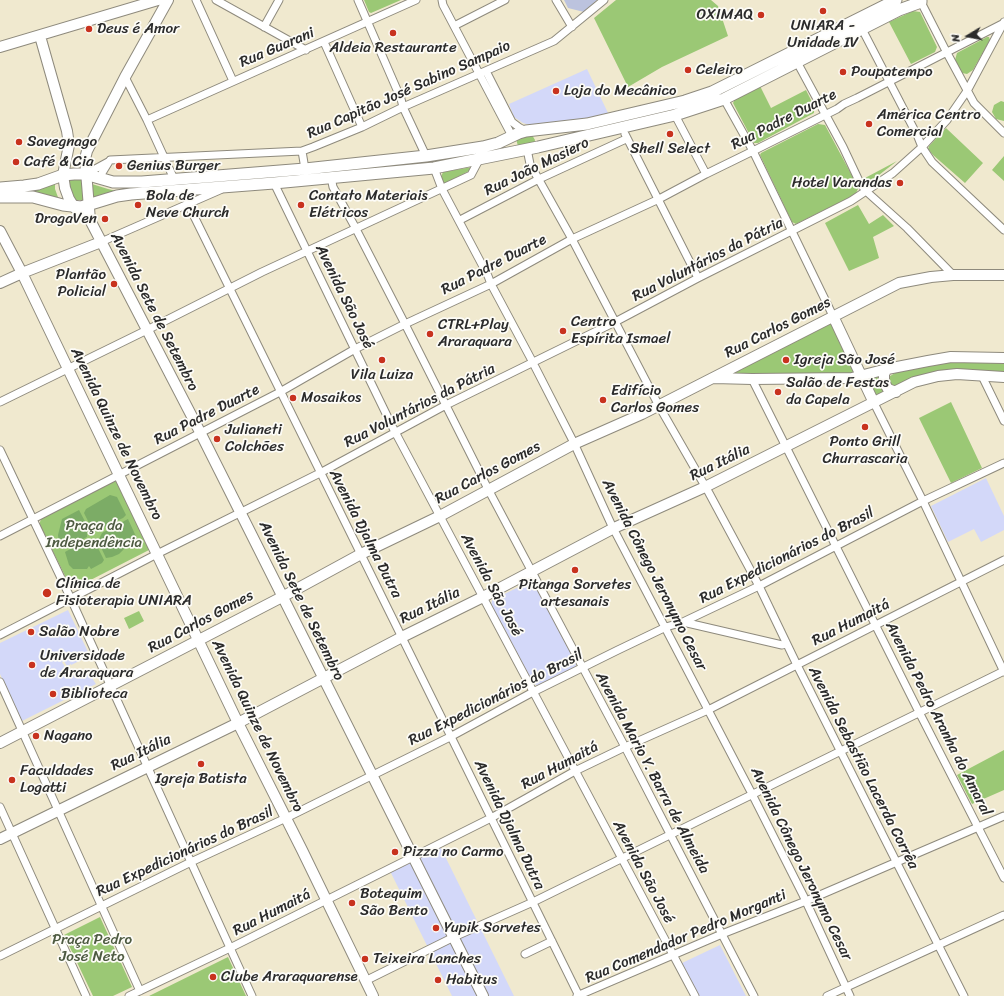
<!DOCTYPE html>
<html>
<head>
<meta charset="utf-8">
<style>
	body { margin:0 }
	#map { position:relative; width:1004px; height:996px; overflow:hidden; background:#f0e9cf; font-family:Sriracha,sans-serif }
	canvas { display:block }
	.north { position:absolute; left:948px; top:16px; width:40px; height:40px; -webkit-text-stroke:3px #fdfcf7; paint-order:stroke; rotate:260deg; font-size:11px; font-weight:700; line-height:16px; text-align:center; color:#2b2b2b }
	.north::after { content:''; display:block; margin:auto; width:14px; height:18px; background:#2b2b2b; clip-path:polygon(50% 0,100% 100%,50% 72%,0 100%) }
</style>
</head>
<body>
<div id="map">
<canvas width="1004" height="996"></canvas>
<div class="north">N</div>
</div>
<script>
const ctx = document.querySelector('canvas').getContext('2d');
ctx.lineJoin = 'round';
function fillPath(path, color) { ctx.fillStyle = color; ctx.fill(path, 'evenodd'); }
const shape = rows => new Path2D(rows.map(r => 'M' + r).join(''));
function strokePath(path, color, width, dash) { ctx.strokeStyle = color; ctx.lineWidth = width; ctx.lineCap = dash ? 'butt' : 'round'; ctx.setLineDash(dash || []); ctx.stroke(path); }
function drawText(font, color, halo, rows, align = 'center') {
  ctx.font = font + ' Sriracha,sans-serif'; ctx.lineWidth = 3.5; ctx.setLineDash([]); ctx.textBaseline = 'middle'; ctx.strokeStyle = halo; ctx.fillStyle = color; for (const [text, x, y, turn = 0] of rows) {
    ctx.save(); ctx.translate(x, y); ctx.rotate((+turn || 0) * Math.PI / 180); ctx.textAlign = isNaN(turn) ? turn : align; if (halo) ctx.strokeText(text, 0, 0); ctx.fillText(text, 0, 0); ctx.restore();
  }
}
const built = shape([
	[587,69,609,115,572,122,530,125,523,123,514,117,509,104],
	[986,478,1004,516,1004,530,981,542,974,529,948,542,931,506],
	[529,582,534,584,577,662,575,667,539,686,534,684,491,606,492,600],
	[68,610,90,656,71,665,71,664,67,666,64,661,62,662,65,667,68,666,75,678,88,672,96,684,22,721,0,674,0,643],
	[440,846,514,996,452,996,390,871],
	[720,945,746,996,699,996,682,963]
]);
const industrial = shape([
	[564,0,597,0,584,12,568,8]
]);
const green = shape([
	[364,0,401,0,371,13,369,12],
	[616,0,711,0,718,6,728,36,662,67,628,87,594,18],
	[913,11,920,12,937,47,935,52,911,64,889,22],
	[987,37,989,37,990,40,973,70,967,74,962,73,955,60,957,53],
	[760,86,771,108,806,90,814,106,814,113,758,143,754,143,733,103,735,99],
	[1001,101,1004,102,1004,121,996,119,992,112,994,105],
	[818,124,825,125,857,185,858,189,855,195,796,224,792,222,760,155,761,153],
	[946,128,983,163,965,183,933,155,928,149,929,146],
	[532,135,535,140,534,144,518,146,516,139],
	[1004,156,1004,181,992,170],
	[897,161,870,182,865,178],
	[472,167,469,171,444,184,443,182,441,177,443,172],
	[76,178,82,179,85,199,83,200,74,200,70,193,69,180],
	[55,183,55,189,59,200,28,192],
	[92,184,108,189,116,191,108,193,94,200],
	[858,205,869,224,883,215,894,226,873,237,879,258,849,271,825,223],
	[829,324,832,324,854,371,853,373,733,374,734,373],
	[951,360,987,363,1004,363,1004,372,892,386,887,378,895,373],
	[880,376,886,392,876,395,869,381,872,378],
	[951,402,982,468,951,483,919,418],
	[116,480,150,546,149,550,75,588,71,587,68,582,40,525,40,522,41,519],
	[139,611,144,621,129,629,124,618],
	[1004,750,1004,790,972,804,957,775],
	[100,917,132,987,113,996,93,996,64,935],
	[228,957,246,996,149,996]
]);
const forest = shape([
	[110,495,117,497,126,515,123,518,100,529,96,527,91,527,84,513,86,509],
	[79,510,89,529,87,533,87,537,64,549,59,544,58,535,62,519],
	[128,519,139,543,124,549,119,554,112,557,106,558,98,541,102,533],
	[88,539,95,542,104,560,102,563,91,569,89,566,87,569,73,569,69,565,65,552]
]);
const street = shape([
	[196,0,233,81],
	[216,0,306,50],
	[358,0,401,99,403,107,426,156],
	[442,0,443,5,512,136],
	[556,0,572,27],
	[921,2,947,53,974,103,1004,133],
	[454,26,505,0],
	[264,27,279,0],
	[862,29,918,137,922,147,932,162,1004,230],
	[324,42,362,127],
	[797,62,843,147,860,183,867,192,907,228,953,275],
	[486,71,512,122,520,128,526,131],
	[125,77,147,120,174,179],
	[724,99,753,151,833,316],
	[675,115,706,174],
	[147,120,416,0],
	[625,134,698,278],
	[527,149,530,164,572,239,659,406,709,493,759,586,797,665,964,996],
	[302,151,305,169],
	[434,168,442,189,488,276,491,284,530,357,573,441,612,526,752,794,803,895,850,996],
	[86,174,108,162],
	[331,177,333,187,355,227,405,324,488,489,625,747,670,834,754,996],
	[99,178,110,160,302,151,313,147,362,127,403,107,554,41,604,0],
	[274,183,393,428,695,996],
	[186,190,188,204,579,996],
	[460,220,539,179,626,139],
	[101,242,220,190],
	[982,376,1004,421],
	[752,379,919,712,1004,878],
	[0,402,147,330,262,272,471,175,480,158],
	[874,403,923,501,1004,672],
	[0,450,71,599,252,996],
	[0,536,280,392,355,349,405,324,491,284,572,239,659,199,706,174,753,151,837,109,844,104,857,98,1002,24],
	[683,622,782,645,786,644],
	[0,635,157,554,320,473,446,405,615,322,698,278,851,201,893,173,922,147,947,120,967,91,1004,22],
	[0,682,140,991],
	[0,807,86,996],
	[525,954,552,941],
	[0,956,191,862,286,818,450,737,533,692,618,650,666,627,683,622,759,586,923,501,1004,463],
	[365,981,454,937,533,902,1004,671],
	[129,996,230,948,413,857,491,818,575,771,625,747,708,710,1004,560],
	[577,996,722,934,806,901,1004,816],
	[827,996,1004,915]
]);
const secondary = shape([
	[40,36,67,131,69,145,63,175,65,188,69,199,74,207,90,220,200,432,483,996],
	[0,47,158,0],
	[90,220,85,159,87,151,125,77,168,0],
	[0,231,22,273,238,723,302,850,373,996],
	[0,283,22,273,101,242],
	[833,316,874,403],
	[887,369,884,374,884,382,888,389,896,392],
	[714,378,752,379,852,378,887,369,928,361,951,357,1004,358],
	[0,743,282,597,361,554,440,516,574,444,642,414,899,283,931,277,953,275,1004,275],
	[0,839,238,723,402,637,483,597,614,528,705,487,914,382,938,376,957,374,1004,377]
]);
const primary = shape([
	[0,188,24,186,38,184,63,175,74,174,85,174,113,182,142,182,305,169,426,156,483,147,498,143,519,133,526,131,587,124,685,101,712,92,896,0],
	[0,197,33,197,63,205,81,207,117,196,131,194,274,183,434,168,538,147,675,115,724,99,899,10,921,2,921,0]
]);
const markers = [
	[823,11,4,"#c8321e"],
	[761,15,4,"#c8321e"],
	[89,29,4,"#c8321e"],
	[393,33,4,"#c8321e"],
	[688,70,4,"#c8321e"],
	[843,72,4,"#c8321e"],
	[556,91,4,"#c8321e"],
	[869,124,4,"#c8321e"],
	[670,134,4,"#c8321e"],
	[19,142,4,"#c8321e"],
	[16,162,4,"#c8321e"],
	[119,166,4,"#c8321e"],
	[900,183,4,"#c8321e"],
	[138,205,4,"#c8321e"],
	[301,205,4,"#c8321e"],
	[105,219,4,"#c8321e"],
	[114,284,4,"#c8321e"],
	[563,331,4,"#c8321e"],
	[430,334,4,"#c8321e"],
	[382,360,4,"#c8321e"],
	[786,360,4,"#c8321e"],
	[778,392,4,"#c8321e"],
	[293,398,4,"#c8321e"],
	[603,400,4,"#c8321e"],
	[865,427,4,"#c8321e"],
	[217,439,4,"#c8321e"],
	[575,570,4,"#c8321e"],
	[47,593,5,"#c8321e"],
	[31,632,4,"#c8321e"],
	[32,665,4,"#c8321e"],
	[53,694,4,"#c8321e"],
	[36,736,4,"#c8321e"],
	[201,764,4,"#c8321e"],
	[12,780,4,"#c8321e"],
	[395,852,4,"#c8321e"],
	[352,903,4,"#c8321e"],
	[436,928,4,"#c8321e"],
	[365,959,4,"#c8321e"],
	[213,977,4,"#c8321e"],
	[438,980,4,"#c8321e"]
];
const poiNames = [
	["OXIMAQ",753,15,"right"],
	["UNIARA -",823,26,"center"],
	["Unidade IV",823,43,"center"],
	["Deus é Amor",97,29],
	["Aldeia Restaurante",393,48,"center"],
	["Celeiro",696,70],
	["Poupatempo",851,72],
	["Loja do Mecânico",564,91],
	["América Centro",877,115],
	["Comercial",877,132],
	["Savegnago",27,142],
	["Shell Select",670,149,"center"],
	["Café & Cia",24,162],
	["Genius Burger",127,166],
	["Hotel Varandas",892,183,"right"],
	["Bola de",146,196],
	["Neve Church",146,213],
	["Contato Materiais",309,196],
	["Elétricos",309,213],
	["DrogaVen",97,219,"right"],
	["Plantão",106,275,"right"],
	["Policial",106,292,"right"],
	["Centro",571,322],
	["Espírita Ismael",571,339],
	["CTRL+Play",438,325],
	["Araraquara",438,342],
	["Igreja São José",794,360],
	["Vila Luiza",382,375,"center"],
	["Salão de Festas",786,383],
	["da Capela",786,400],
	["Edifício",611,391],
	["Carlos Gomes",611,408],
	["Mosaikos",301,398],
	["Julianeti",225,430],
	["Colchões",225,447],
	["Ponto Grill",865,442,"center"],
	["Churrascaria",865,459,"center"],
	["Clínica de",56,584],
	["Fisioterapia UNIARA",56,601],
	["Pitanga Sorvetes",575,585,"center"],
	["artesanais",575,602,"center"],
	["Salão Nobre",39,632],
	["Universidade",40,656],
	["de Araraquara",40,673],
	["Biblioteca",61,694],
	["Nagano",44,736],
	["Faculdades",20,771],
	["Logatti",20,788],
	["Igreja Batista",201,779,"center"],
	["Pizza no Carmo",403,852],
	["Botequim",360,894],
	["São Bento",360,911],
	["Yupik Sorvetes",444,928],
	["Teixeira Lanches",373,959],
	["Clube Araraquarense",221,977],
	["Habitus",446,980]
];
const streetNames = [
	["Rua Guarani",277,48,-23],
	["Rua Capitão José Sabino Sampaio",409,90,-24],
	["Rua Padre Duarte",784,120,-27],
	["Rua João Masiero",537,167,-26],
	["Rua Voluntários da Pátria",708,260,-27],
	["Rua Padre Duarte",494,265,-27],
	["Avenida São José",344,297,64],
	["Avenida Sete de Setembro",154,312,63],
	["Rua Carlos Gomes",778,328,-27],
	["Rua Voluntários da Pátria",420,406,-27],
	["Rua Padre Duarte",207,415,-27],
	["Avenida Quinze de Novembro",116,434,64],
	["Rua Itália",720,463,-26],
	["Rua Carlos Gomes",488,473,-28],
	["Avenida Djalma Dutra",365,534,63],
	["Rua Expedicionários do Brasil",787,556,-27],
	["Avenida Cônego Jeronymo Cesar",654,575,63],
	["Avenida São José",491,585,62],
	["Avenida Sete de Setembro",301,601,64],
	["Rua Itália",430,606,-26],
	["Rua Carlos Gomes",201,622,-28],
	["Rua Humaitá",851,623,-27],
	["Rua Expedicionários do Brasil",496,698,-27],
	["Avenida Pedro Aranha do Amaral",938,719,63],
	["Avenida Quinze de Novembro",257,726,64],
	["Rua Itália",141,753,-26],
	["Rua Humaitá",560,766,-28],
	["Avenida Sebastião Lacerda Corrêa",863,768,63],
	["Avenida Mario Y. Barra de Almeida",652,773,62],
	["Avenida Djalma Dutra",509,825,64],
	["Rua Expedicionários do Brasil",185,852,-25],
	["Avenida Cônego Jeronymo Cesar",801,864,64],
	["Avenida São José",643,872,62],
	["Rua Humaitá",272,913,-27],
	["Rua Comendador Pedro Morganti",686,937,-23]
];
const parkNames = [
	["Praça da",94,526],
	["Independência",94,543],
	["Praça Pedro",92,940],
	["José Neto",92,957]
];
fillPath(built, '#d3d8f9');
fillPath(industrial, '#bcc3de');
fillPath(green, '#9bc875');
fillPath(forest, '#7cac66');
strokePath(street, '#8e8a7d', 9);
strokePath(secondary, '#8e8a7d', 12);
strokePath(primary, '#8e8a7d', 13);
strokePath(street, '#fff', 7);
strokePath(secondary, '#fff', 10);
strokePath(primary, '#fff', 11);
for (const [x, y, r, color] of markers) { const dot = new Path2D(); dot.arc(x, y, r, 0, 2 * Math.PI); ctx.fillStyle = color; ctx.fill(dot); strokePath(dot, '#fdfcf7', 1.5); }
drawText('15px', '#2b2b2b', '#fdfcf7', poiNames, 'left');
drawText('15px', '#2b2b2b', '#fdfcf7', streetNames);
drawText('15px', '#4d5a41', '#fdfcf7', parkNames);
</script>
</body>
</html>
